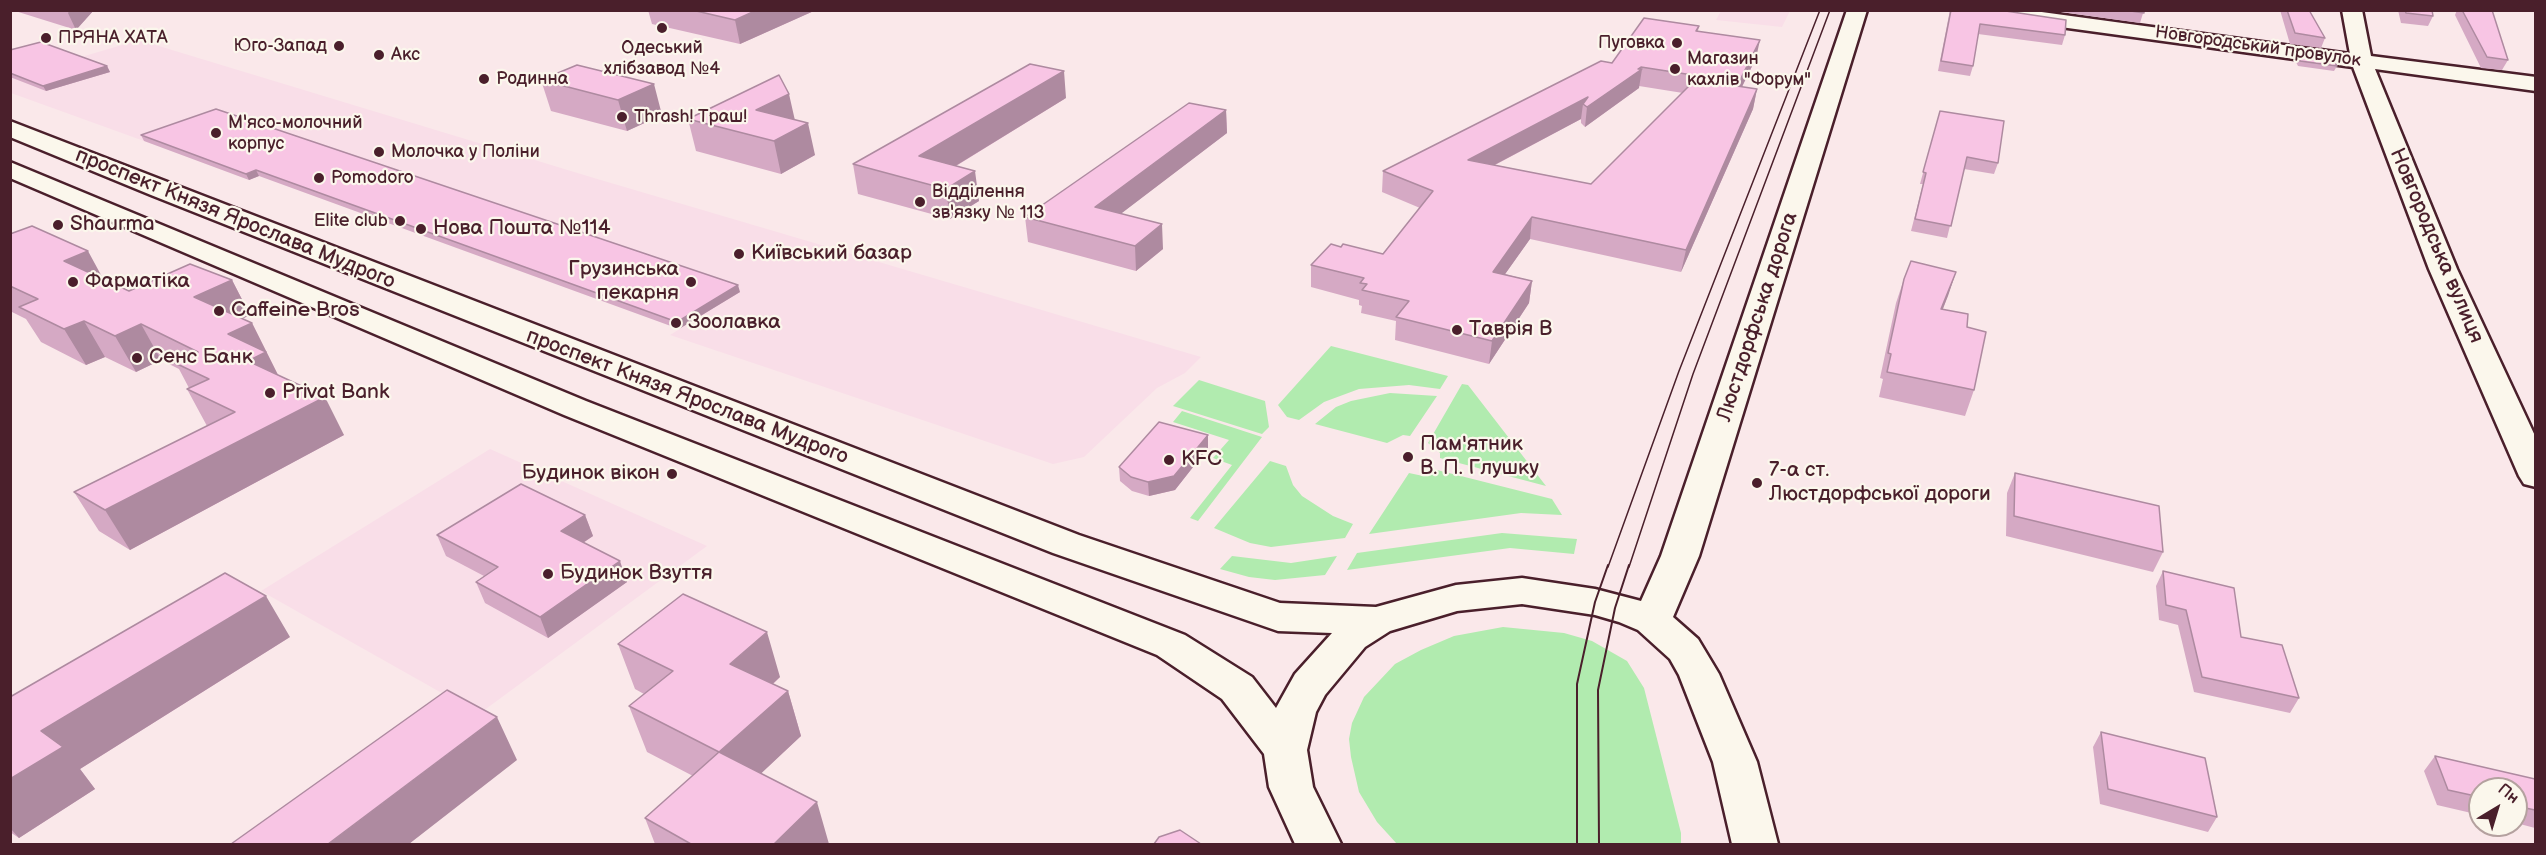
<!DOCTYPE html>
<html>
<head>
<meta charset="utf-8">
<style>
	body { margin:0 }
	#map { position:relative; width:2546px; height:855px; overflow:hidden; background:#fae8ea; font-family:"Balsamiq Sans",sans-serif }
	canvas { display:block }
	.frame { position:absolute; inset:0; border:12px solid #4a1f2b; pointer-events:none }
	.north { position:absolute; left:2468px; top:777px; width:60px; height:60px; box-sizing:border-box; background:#fbf7ec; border:2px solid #b4a19f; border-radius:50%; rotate:38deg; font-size:16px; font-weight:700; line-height:24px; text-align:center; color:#4a1f2b }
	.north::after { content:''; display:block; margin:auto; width:21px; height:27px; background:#4a1f2b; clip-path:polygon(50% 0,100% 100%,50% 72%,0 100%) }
</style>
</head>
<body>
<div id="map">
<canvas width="2546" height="855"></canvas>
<div class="frame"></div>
<div class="north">Пн</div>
</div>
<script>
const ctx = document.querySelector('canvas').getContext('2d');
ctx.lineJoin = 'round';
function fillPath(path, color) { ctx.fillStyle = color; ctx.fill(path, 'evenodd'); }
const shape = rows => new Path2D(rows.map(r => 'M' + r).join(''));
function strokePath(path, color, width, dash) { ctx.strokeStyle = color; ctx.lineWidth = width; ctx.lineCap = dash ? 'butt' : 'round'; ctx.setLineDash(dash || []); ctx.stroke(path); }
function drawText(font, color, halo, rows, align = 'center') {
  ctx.font = font + ' "Balsamiq Sans",sans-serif'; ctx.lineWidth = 4.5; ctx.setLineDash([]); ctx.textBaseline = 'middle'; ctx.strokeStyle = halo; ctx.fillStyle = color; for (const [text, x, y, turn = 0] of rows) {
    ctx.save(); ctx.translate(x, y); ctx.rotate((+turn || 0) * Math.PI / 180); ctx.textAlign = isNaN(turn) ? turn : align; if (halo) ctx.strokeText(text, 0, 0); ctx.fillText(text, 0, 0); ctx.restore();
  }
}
const built = shape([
	[1721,11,1721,10,1790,11,1782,27,1716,20],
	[139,40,594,178,1201,357,1185,373,1157,388,1084,457,1053,464,670,335,739,292,219,115,144,141,11,93,10,78],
	[490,449,707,546,479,714,261,591]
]);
const green = shape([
	[1331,346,1448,376,1440,389,1409,385,1359,389,1324,402,1299,420,1287,417,1278,405],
	[1199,380,1265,401,1269,427,1262,434,1173,406],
	[1462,384,1468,385,1546,486,1440,458,1440,453,1428,443],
	[1390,393,1437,396,1410,436,1403,435,1387,443,1315,424,1336,407,1351,401],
	[1182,411,1262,437,1198,521,1190,518,1232,465,1213,458,1229,440,1173,422],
	[1270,461,1286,466,1293,485,1302,496,1333,516,1353,524,1345,538,1271,547,1250,543,1214,528],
	[1433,469,1552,499,1562,515,1521,513,1369,534,1409,473,1423,476],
	[1502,533,1577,539,1574,554,1510,548,1347,570,1357,553],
	[1232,556,1291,563,1337,556,1325,575,1275,580,1249,577,1220,569],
	[1503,627,1564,633,1592,641,1627,661,1644,688,1681,833,1681,844,1397,844,1377,822,1359,792,1351,757,1349,739,1352,723,1364,697,1395,664,1421,650,1454,636]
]);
const minor = shape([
	[1971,10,2027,10,2350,54,2342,10,2362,10,2371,56,2536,77,2536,91,2375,69,2457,269,2536,438,2536,487,2524,484,2519,476,2429,269,2353,67,1980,16,1971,10]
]);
const major = shape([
	[1847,10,1867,10,1699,556,1673,617,1698,639,1719,674,1757,762,1778,844,1732,844,1713,762,1679,675,1670,659,1638,630,1619,622,1595,615,1522,604,1457,611,1390,631,1365,647,1325,695,1316,712,1307,750,1313,787,1341,844,1295,844,1269,787,1264,754,1222,699,1157,655,564,415,10,178,10,162,586,401,1185,635,1252,677,1276,708,1295,674,1332,633,1278,631,1053,553,151,195,10,137,10,121,1079,535,1280,603,1376,607,1456,585,1522,578,1595,589,1641,601,1661,556,1847,10]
]);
const tramFar1 = shape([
	[1608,567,1679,371,1820,10],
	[1629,567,1693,374,1830,10]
]);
const tram = shape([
	[1577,844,1577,684,1595,602,1608,565],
	[1599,844,1598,690,1615,608,1629,565]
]);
const wall = shape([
	[12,10,94,10,76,30],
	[648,10,816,10,740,44,652,24],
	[1950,10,2065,35,2062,45,1978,34,1973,66,1970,76,1938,71],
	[2047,10,2144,10,2140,23],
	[2280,10,2309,10,2325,38,2321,48,2290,44],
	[2398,10,2432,10,2433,16,2428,26,2401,23],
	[2457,10,2492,10,2508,60,2502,70,2481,68,2455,15],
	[1699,26,1698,31,1756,58,1742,87,1757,89,1753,109,1681,272,1530,239,1505,274,1532,281,1529,303,1489,364,1395,340,1396,321,1361,313,1362,306,1359,305,1359,300,1311,287,1311,265,1341,247,1383,254,1420,208,1382,192,1383,171,1612,63],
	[1639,86,1683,93,1591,184,1495,165,1581,119,1581,123,1585,127,1639,88],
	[10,50,107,66,110,72,46,91,10,77],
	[2299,56,2337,66,2334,71,2298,66,2296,62],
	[577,65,662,115,627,131,551,111,541,80],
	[1066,98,956,166,979,201,950,219,858,194,853,164],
	[1226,110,1227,133,1120,214,1163,249,1136,271,1028,242,1025,217],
	[1940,111,1998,163,1994,174,1964,169,1947,238,1911,231,1923,184,1920,184],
	[688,119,795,120,815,155,781,174,696,151],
	[141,135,740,292,679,329,259,176,249,180,144,141],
	[10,234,129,291,232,280,250,315,242,319,252,323,278,375,344,435,130,550,99,531,74,492,207,426,187,389,189,388,179,369,161,360,136,372,105,357,86,365,41,342,26,319,10,311],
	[1956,272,1943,309,1967,327,1974,390,1965,416,1879,397,1883,379,1880,378,1896,303,1904,279],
	[1208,435,1208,448,1175,490,1149,496,1132,491,1120,481,1119,467],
	[2015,473,2163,552,2153,572,2006,536,2007,493],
	[585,515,593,536,583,543,627,582,548,638,485,603,476,582,484,576,446,556,437,535],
	[2163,571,2241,637,2299,698,2290,713,2194,692,2178,625,2159,620,2156,586],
	[290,637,80,769,95,789,19,838,10,832,10,697],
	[618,644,780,677,773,684,788,691,801,736,761,773,829,844,655,844,645,818,693,776,647,752,629,706,644,694,635,689],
	[2101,732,2217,817,2208,832,2100,804,2093,747],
	[2435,756,2535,779,2535,828,2516,823,2516,789,2480,789,2480,815,2437,805,2424,771]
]);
const shadedWall = shape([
	[70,10,94,10,76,30,68,13],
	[757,10,816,10,740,44,735,20],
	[1760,40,1756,58,1733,105,1737,86],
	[107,66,110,72,46,91,43,86],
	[1641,67,1641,70,1642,69,1639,88,1585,127,1587,107],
	[1064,71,1066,98,926,184,919,156],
	[654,84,662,115,627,131,618,100],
	[1757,89,1753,109,1681,272,1686,250],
	[789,94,796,125,756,110],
	[1588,97,1583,104,1581,119,1466,180,1468,160],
	[1226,110,1227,133,1097,232,1095,207],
	[808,123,815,155,781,174,774,141],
	[256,170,259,176,249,180,246,174],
	[975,171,979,201,950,219,946,189],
	[1532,217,1530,239,1491,294,1493,272],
	[1162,224,1163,249,1136,271,1135,246],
	[88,251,107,286,64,261],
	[1956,272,1948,296,1933,333,1941,309],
	[232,280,250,315,213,333,194,297],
	[1532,281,1529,303,1489,364,1492,341],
	[738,285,740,292,679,329,677,322],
	[84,321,105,357,86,365,64,329],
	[252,323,285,389,267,398,228,334],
	[141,324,161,360,136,372,115,336],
	[325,397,344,435,130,550,105,510],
	[1208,435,1208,448,1175,490,1149,496,1148,482],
	[585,515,593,536,569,552,561,531],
	[620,561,627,582,548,638,540,617],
	[266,596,290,637,80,769,95,789,19,838,10,828,10,779,41,731],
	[767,632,780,677,745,709,730,664],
	[788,691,801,736,735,798,719,752],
	[497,717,517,760,409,844,328,844],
	[817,802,829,844,774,844]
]);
const building = shape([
	[692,10,757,10,735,20,692,10],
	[1951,10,1999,10,2066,20,2065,35,1980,24,1973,66,1941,61,1951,10],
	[2124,10,2144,10,2144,13,2124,10],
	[2287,10,2309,10,2325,38,2295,33,2287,10],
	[2405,10,2432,10,2433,16,2406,13,2405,10],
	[2462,10,2492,10,2508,60,2487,57,2462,10],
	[1644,18,1699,26,1696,31,1760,40,1737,86,1757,89,1686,250,1532,217,1493,272,1532,281,1492,341,1396,317,1409,301,1362,290,1367,284,1360,283,1364,278,1311,265,1331,244,1341,247,1343,244,1383,254,1433,191,1383,171,1601,61,1612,63,1644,18],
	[1641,67,1699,76,1591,184,1468,160,1588,97,1583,104,1587,107,1642,69,1638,69,1641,67],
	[41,42,107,66,43,86,10,73,10,50,41,42],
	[2299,56,2334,61,2337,66,2300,61,2299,56],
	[1030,64,1064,71,919,156,975,171,946,189,853,164,1030,64],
	[577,65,654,84,618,100,541,80,577,65],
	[779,75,789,94,756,110,808,123,774,141,688,119,779,75],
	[1189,103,1226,110,1095,207,1162,224,1135,246,1025,217,1189,103],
	[216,109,738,285,677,322,256,170,246,174,141,135,216,109],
	[1940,111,2004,121,1998,163,1967,157,1951,226,1915,219,1926,173,1923,172,1940,111],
	[32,226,88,251,64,261,129,291,190,264,232,280,194,297,252,323,228,334,266,352,248,361,325,397,105,510,74,492,235,412,187,389,209,379,175,363,198,352,141,324,115,336,84,321,64,329,19,307,38,299,10,286,10,234,32,226],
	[1911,261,1956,272,1941,309,1968,314,1967,327,1986,332,1974,390,1887,372,1891,354,1888,353,1904,279,1911,261],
	[1159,422,1208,435,1174,476,1148,482,1131,477,1119,467,1159,422],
	[2015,473,2159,506,2163,552,2014,516,2015,473],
	[521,484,585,515,561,531,620,561,540,617,476,582,498,567,437,535,521,484],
	[2163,571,2234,588,2241,637,2282,645,2299,698,2202,677,2186,610,2166,605,2163,571],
	[225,573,266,596,41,731,63,747,10,779,10,697,225,573],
	[683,594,767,632,730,664,788,691,719,752,629,706,673,671,618,644,683,594],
	[447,690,497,717,328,844,231,844,447,690],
	[2101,732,2205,758,2217,817,2108,789,2101,732],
	[719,752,817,802,774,844,775,844,691,844,645,818,719,752],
	[2435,756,2535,779,2535,810,2516,806,2516,789,2480,789,2480,797,2448,790,2435,756],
	[1180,830,1201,844,1154,844,1159,837,1180,830]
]);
const markers = [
	[662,28,6,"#4a1f2b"],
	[46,38,6,"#4a1f2b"],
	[1677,43,6,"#4a1f2b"],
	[339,46,6,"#4a1f2b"],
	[379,55,6,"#4a1f2b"],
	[1675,69,6,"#4a1f2b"],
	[484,79,6,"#4a1f2b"],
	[622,117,6,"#4a1f2b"],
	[216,133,6,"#4a1f2b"],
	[379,152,6,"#4a1f2b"],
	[319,178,6,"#4a1f2b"],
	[920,202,6,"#4a1f2b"],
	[400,221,6,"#4a1f2b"],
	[58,225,6,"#4a1f2b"],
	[421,229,6,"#4a1f2b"],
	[739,254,6,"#4a1f2b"],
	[73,282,6,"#4a1f2b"],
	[691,282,6,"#4a1f2b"],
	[219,311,6,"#4a1f2b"],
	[676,323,6,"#4a1f2b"],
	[1457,330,6,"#4a1f2b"],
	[137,358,6,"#4a1f2b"],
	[270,393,6,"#4a1f2b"],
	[1408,457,6,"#4a1f2b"],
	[1169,460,6,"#4a1f2b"],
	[672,474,6,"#4a1f2b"],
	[1757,483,6,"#4a1f2b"],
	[548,574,6,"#4a1f2b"]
];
const farPoinames = [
	["ПРЯНА ХАТА",58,38],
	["Пуговка",1665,43,"right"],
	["Юго-Запад",327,46,"right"],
	["Одеський",662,48,"center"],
	["хлібзавод №4",662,69,"center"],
	["Акс",391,55],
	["Магазин",1687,59],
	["кахлів \"Форум\"",1687,80],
	["Родинна",496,79],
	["Thrash! Траш!",634,117],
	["М'ясо-молочний",228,123],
	["корпус",228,144],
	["Молочка у Поліни",391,152],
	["Pomodoro",331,178],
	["Відділення",932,192],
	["зв'язку № 113",932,213],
	["Elite club",388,221,"right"]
];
const farStreetnames = [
	["Новгородський провулок",2258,47,8]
];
const streetNames = [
	["проспект Князя Ярослава Мудрого",235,219,22],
	["Новгородська вулиця",2436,246,67],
	["Люстдорфська дорога",1758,317,-72],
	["проспект Князя Ярослава Мудрого",687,397,21]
];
const poiNames = [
	["Shaurma",70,225],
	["Нова Пошта №114",433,229],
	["Київський базар",751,254],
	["Грузинська",679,270,"right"],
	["пекарня",679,294,"right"],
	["Фарматіка",85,282],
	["Caffeine Bros",231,311],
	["Зоолавка",688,323],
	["Таврія В",1469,330],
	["Сенс Банк",149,358],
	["Privat Bank",282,393],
	["Пам'ятник",1420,445],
	["В. П. Глушку",1420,469],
	["KFC",1181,460],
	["7-а ст.",1769,471],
	["Люстдорфської дороги",1769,495],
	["Будинок вікон",660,474,"right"],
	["Будинок Взуття",560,574]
];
fillPath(built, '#f9dee8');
fillPath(green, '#b1ebaf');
strokePath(minor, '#4a1f2b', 5);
strokePath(major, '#4a1f2b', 5);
fillPath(minor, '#fbf7ec');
fillPath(major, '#fbf7ec');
strokePath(tramFar1, '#4a1f2b', 1.5);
strokePath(tram, '#4a1f2b', 2);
fillPath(wall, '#d5a9c4');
fillPath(shadedWall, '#ae8aa0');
fillPath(building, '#f8c5e4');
strokePath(building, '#ae8aa0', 1.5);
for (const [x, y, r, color] of markers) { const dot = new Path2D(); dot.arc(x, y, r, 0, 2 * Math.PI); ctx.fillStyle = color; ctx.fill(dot); strokePath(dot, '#fbf7ec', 2); }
drawText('18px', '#4a1f2b', '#fbf7ec', farPoinames, 'left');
drawText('18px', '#4a1f2b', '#fbf7ec', farStreetnames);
drawText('21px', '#4a1f2b', '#fbf7ec', streetNames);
drawText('21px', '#4a1f2b', '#fbf7ec', poiNames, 'left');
</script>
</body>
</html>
